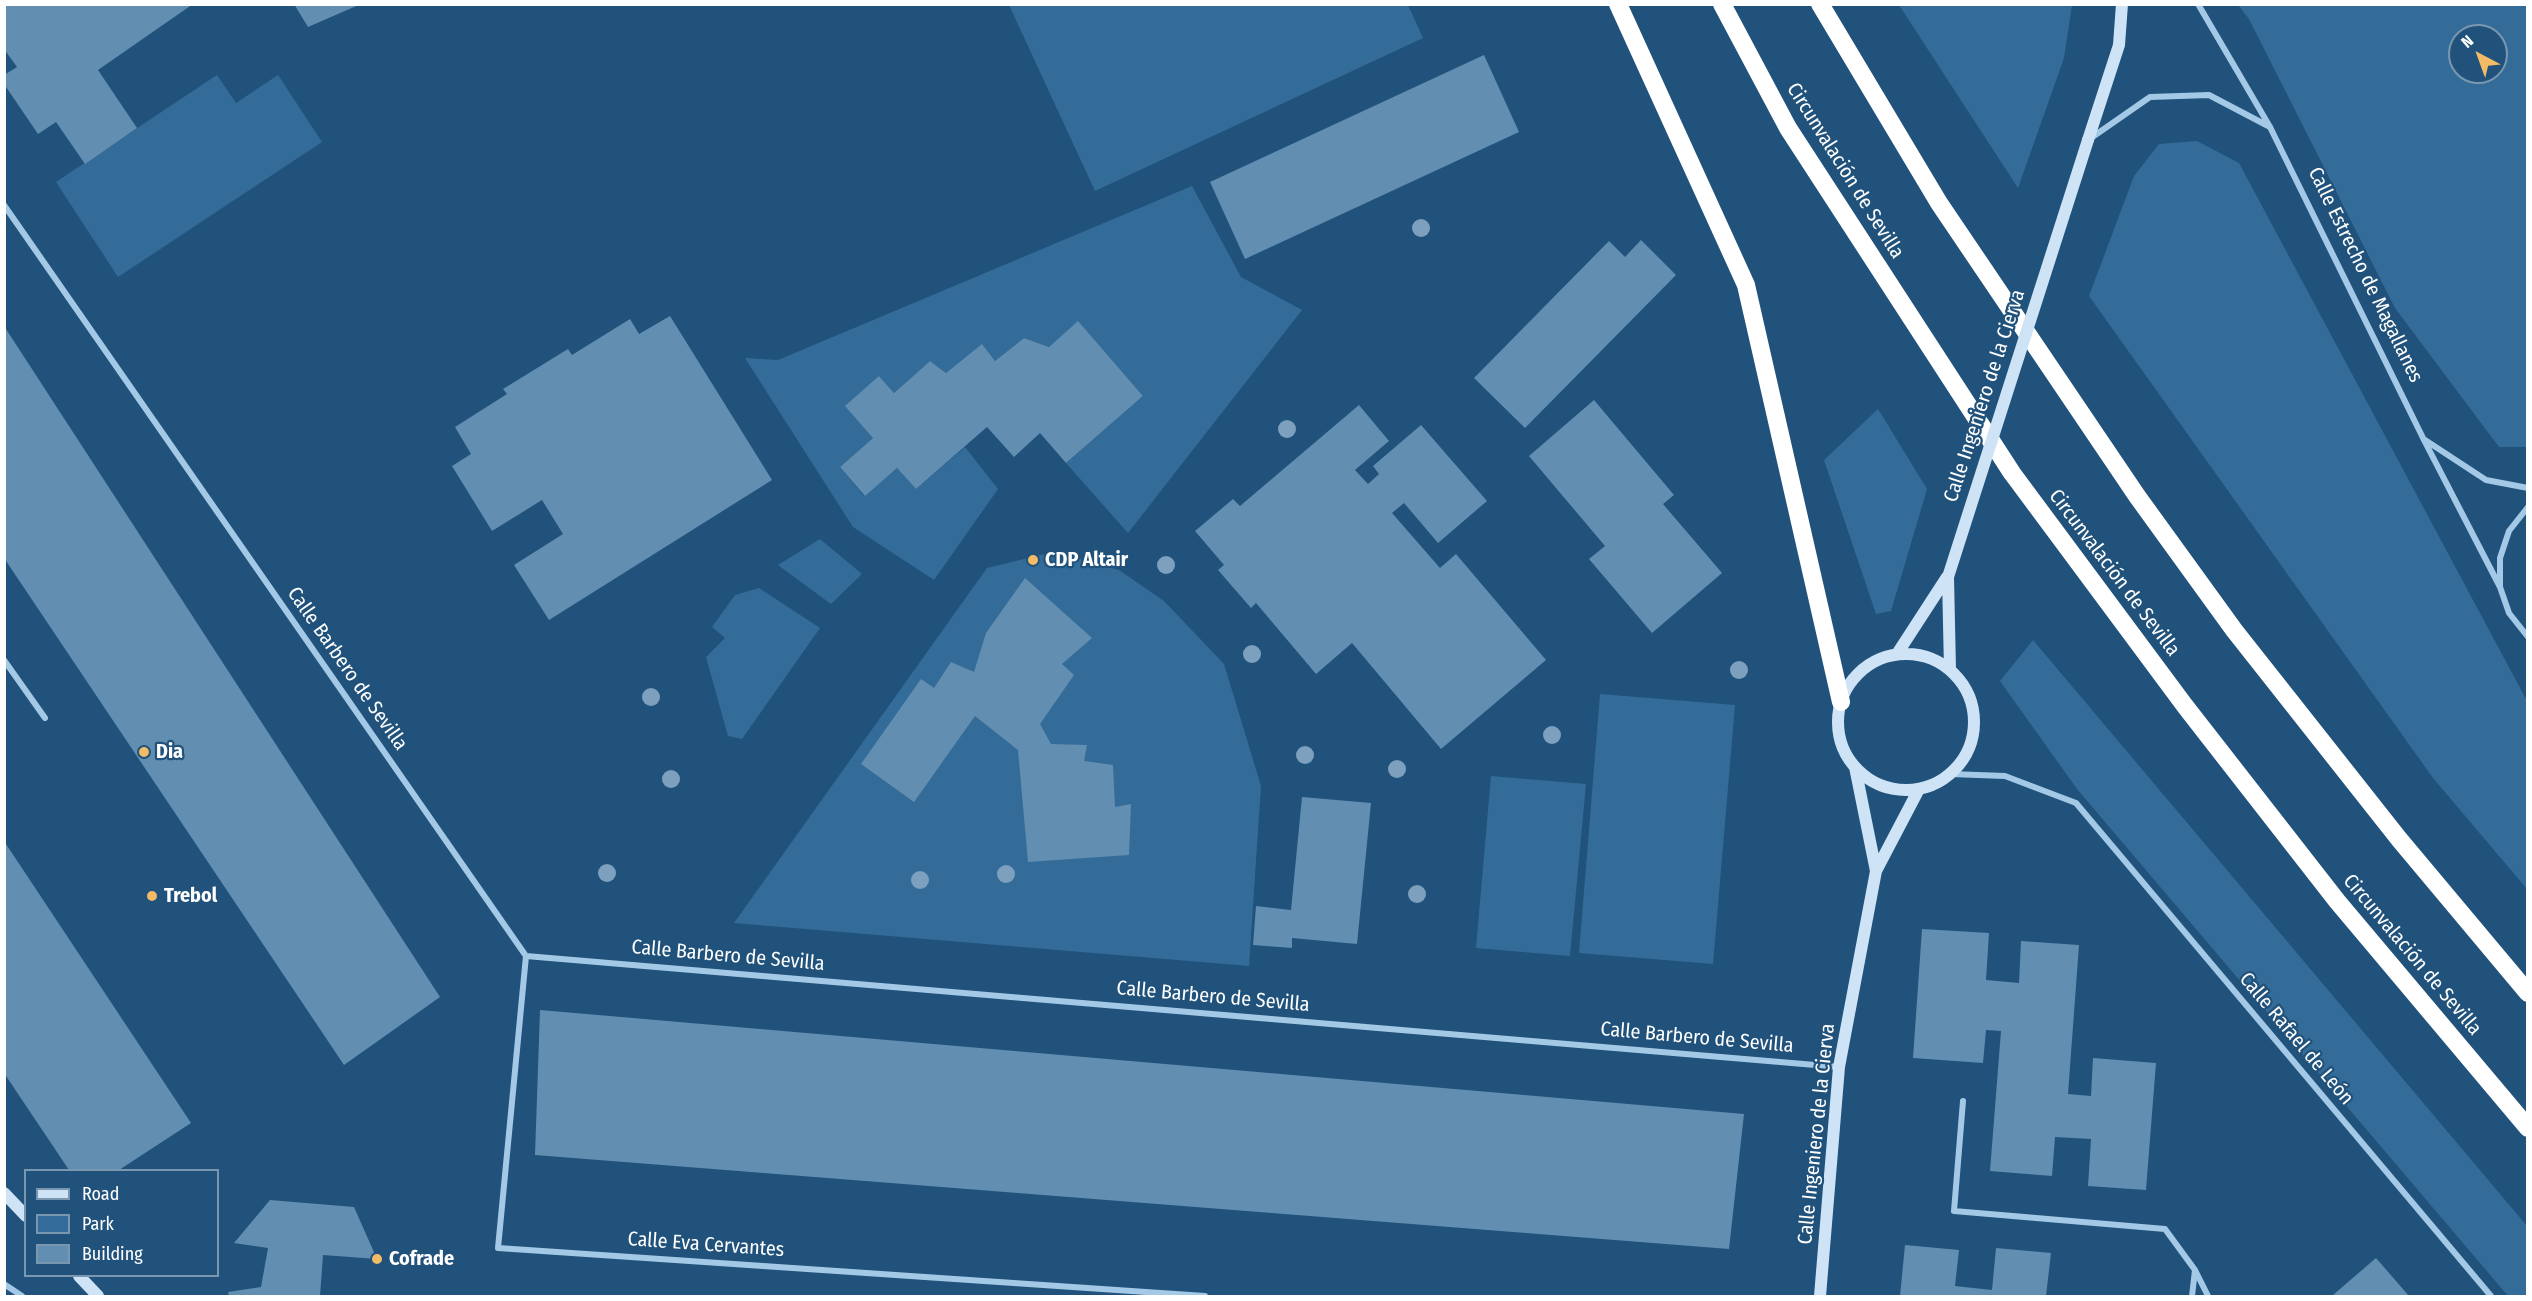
<!DOCTYPE html>
<html>
<head>
<meta charset="utf-8">
<style>
	body { margin:0 }
	#map { position:relative; width:2532px; height:1301px; overflow:hidden; background:#21527b; font-family:"Fira Sans Condensed",sans-serif }
	canvas { display:block }
	.frame { position:absolute; inset:0; border:6px solid #fff; pointer-events:none }
	.legend { position:absolute; left:24px; top:1169px; width:195px; height:108px; box-sizing:border-box; background:#21527b; border:2px solid #7a97b0; margin:0; padding:8px 10px; list-style:none; font-size:18px; color:#fff }
	.legend li { display:flex; align-items:center; gap:12px; height:30px }
	.legend b { width:30px; border:2px solid #7a97b0 }
	.north { position:absolute; left:2448px; top:24px; width:60px; height:60px; box-sizing:border-box; background:#21527b; border:2px solid #7a97b0; border-radius:50%; rotate:319deg; font-size:16px; font-weight:700; line-height:24px; text-align:center; color:#fff }
	.north::after { content:''; display:block; margin:auto; width:21px; height:27px; background:#f2bb65; clip-path:polygon(50% 0,100% 100%,50% 72%,0 100%) }
</style>
</head>
<body>
<div id="map">
<canvas width="2532" height="1301"></canvas>
<div class="frame"></div>
<ul class="legend">
<li><b style="height:8px;background:#cee3f5"></b>Road</li>
<li><b style="height:16px;background:#346c99"></b>Park</li>
<li><b style="height:16px;background:#628eb1"></b>Building</li>
</ul>
<div class="north">N</div>
</div>
<script>
const ctx = document.querySelector('canvas').getContext('2d');
ctx.lineJoin = 'round';
function fillPath(path, color) { ctx.fillStyle = color; ctx.fill(path, 'evenodd'); }
const shape = rows => new Path2D(rows.map(r => 'M' + r).join(''));
function strokePath(path, color, width, dash) { ctx.strokeStyle = color; ctx.lineWidth = width; ctx.lineCap = dash ? 'butt' : 'round'; ctx.setLineDash(dash || []); ctx.stroke(path); }
function drawText(font, color, halo, rows, align = 'center') {
  ctx.font = font + ' "Fira Sans Condensed",sans-serif'; ctx.lineWidth = 4.5; ctx.setLineDash([]); ctx.textBaseline = 'middle'; ctx.strokeStyle = halo; ctx.fillStyle = color; for (const [text, x, y, turn = 0] of rows) {
    ctx.save(); ctx.translate(x, y); ctx.rotate((+turn || 0) * Math.PI / 180); ctx.textAlign = isNaN(turn) ? turn : align; if (halo) ctx.strokeText(text, 0, 0); ctx.fillText(text, 0, 0); ctx.restore();
  }
}
const green = shape([
	[1009,5,1408,5,1423,38,1095,191],
	[1899,5,2072,5,2064,58,2018,188],
	[2238,5,2527,5,2527,447,2499,447,2395,308,2249,19],
	[2460,36,2496,36,2496,72,2460,72],
	[217,75,236,103,278,75,322,142,118,277,56,182],
	[2197,141,2239,163,2527,701,2527,889,2433,778,2089,296,2134,176,2159,144],
	[1192,186,1241,277,1302,310,1128,533,1066,463,1143,396,1078,322,1049,347,1024,338,995,361,982,345,946,373,930,361,894,393,879,376,873,438,840,467,864,496,897,468,916,489,965,447,998,489,934,580,853,527,745,358,778,360],
	[1878,409,1927,489,1891,611,1876,614,1824,460],
	[820,539,862,574,831,604,778,565],
	[1053,552,1119,570,1164,601,1224,664,1261,786,1249,966,734,923,987,568],
	[759,588,820,628,742,739,728,736,706,657,725,638,712,627,735,595],
	[2033,640,2527,1226,2527,1296,2508,1296,2077,789,2000,681],
	[1600,694,1735,705,1713,964,1579,953],
	[1491,776,1586,784,1570,956,1476,948]
]);
const building = shape([
	[4,4,193,4,98,70,137,128,85,164,56,122,38,134,4,84,4,75,17,67,4,49],
	[294,4,361,4,308,27],
	[1484,55,1519,132,1245,259,1210,182],
	[1641,240,1676,275,1525,428,1474,378,1609,241,1625,257],
	[670,316,772,480,549,620,514,565,563,534,542,500,492,531,452,466,471,454,455,427,507,394,503,389,568,349,572,355,630,319,639,334],
	[1078,321,1143,396,1066,463,1040,433,1014,457,987,427,916,489,897,468,865,496,840,467,873,438,845,406,879,376,894,393,930,361,946,373,982,344,995,361,1024,338,1049,347],
	[4,326,440,997,344,1065,4,558],
	[1594,400,1674,495,1663,504,1722,573,1652,633,1589,559,1605,546,1529,456],
	[1359,405,1389,441,1355,470,1368,484,1379,474,1373,466,1421,425,1487,501,1438,543,1404,503,1392,513,1440,568,1456,554,1546,660,1441,749,1352,643,1316,674,1256,603,1251,608,1218,570,1224,565,1195,531,1233,499,1240,506],
	[1025,578,1092,638,1062,664,1074,675,1040,724,1051,744,1087,745,1084,761,1113,765,1115,807,1131,804,1129,855,1028,862,1018,750,975,716,914,802,861,764,921,679,934,688,951,662,974,672,986,633],
	[1302,797,1371,803,1357,944,1292,938,1292,948,1253,945,1256,906,1291,910],
	[4,841,191,1123,119,1170,69,1170,4,1073],
	[1922,929,1989,933,1986,980,2019,983,2021,941,2079,945,2068,1094,2091,1096,2093,1058,2156,1063,2146,1190,2088,1186,2091,1139,2055,1137,2052,1176,1990,1171,2001,1031,1986,1030,1983,1063,1913,1058],
	[540,1010,1744,1114,1729,1249,535,1155],
	[270,1200,354,1207,377,1259,323,1255,320,1296,229,1296,228,1292,261,1287,268,1248,234,1243],
	[1905,1245,1959,1250,1955,1286,1992,1290,1996,1248,2051,1253,2046,1296,1900,1296],
	[2376,1258,2409,1296,2334,1296,2333,1295]
]);
const street = shape([
	[2198,4,2270,127,2424,440,2500,587],
	[2091,138,2150,97,2209,95,2270,127],
	[4,205,526,956,1839,1067],
	[2425,440,2486,480,2528,488],
	[2528,507,2509,531,2500,558,2500,587,2509,613,2528,637],
	[4,660,45,718],
	[1950,774,2005,776,2076,803,2491,1296],
	[526,956,498,1248,1205,1296],
	[1963,1101,1954,1211,2165,1229,2195,1270,2208,1296],
	[4,1284,22,1296],
	[2192,1296,2195,1270]
]);
const secondary = shape([
	[2088,140,2119,45,2122,4],
	[1948,577,1950,670],
	[1897,654,1947,577],
	'1838 722a68 68 0 1 1 136 0a68 68 0 1 1-136 0Z',
	[1855,767,1876,871],
	[4,1193,26,1216],
	[79,1276,98,1296],
	[1820,1296,1839,1067,1876,871,1919,789]
]);
const highway = shape([
	[1618,4,1746,285,1841,702],
	[1722,4,1788,128,2012,473,2185,706,2337,901,2528,1128],
	[1820,4,1939,203,2137,496,2234,630,2399,839,2528,993]
]);
const secondaryBridge = shape([
	[1948,577,2088,140]
]);
const trees = [
	[1421,228],
	[1287,429],
	[1166,565],
	[1252,654],
	[1739,670],
	[651,697],
	[1552,735],
	[1305,755],
	[1397,769],
	[671,779],
	[607,873],
	[1006,874],
	[920,880],
	[1417,894]
];
const markers = [
	[1033,560,6,"#f2bb65"],
	[144,752,6,"#f2bb65"],
	[152,896,6,"#f2bb65"],
	[377,1259,6,"#f2bb65"]
];
const streetNames = [
	["Circunvalación de Sevilla",1845,171,58],
	["Calle Estrecho de Magallanes",2365,275,64],
	["Calle Ingeniero de la Cierva",1985,396,-72],
	["Circunvalación de Sevilla",2114,573,53],
	["Calle Barbero de Sevilla",347,669,55],
	["Circunvalación de Sevilla",2412,955,50],
	["Calle Barbero de Sevilla",728,956,5],
	["Calle Barbero de Sevilla",1213,997,5],
	["Calle Barbero de Sevilla",1697,1038,5],
	["Calle Rafael de León",2296,1039,50],
	["Calle Ingeniero de la Cierva",1817,1134,-84],
	["Calle Eva Cervantes",706,1245,4]
];
const poiNames = [
	["CDP Altair",1045,560],
	["Dia",156,752],
	["Trebol",164,896],
	["Cofrade",389,1259]
];
fillPath(green, '#346c99');
fillPath(building, '#628eb1');
strokePath(street, '#a4c9e6', 6);
strokePath(secondary, '#cee3f5', 12);
strokePath(highway, '#fff', 18);
strokePath(secondaryBridge, '#cee3f5', 12);
ctx.fillStyle = '#7ca0be';
for (const [x, y] of trees) { ctx.beginPath(); ctx.arc(x, y, 9, 0, 2 * Math.PI); ctx.fill(); }
for (const [x, y, r, color] of markers) { const dot = new Path2D(); dot.arc(x, y, r, 0, 2 * Math.PI); ctx.fillStyle = color; ctx.fill(dot); strokePath(dot, '#21527b', 2); }
drawText('20px', '#fff', '#21527b', streetNames);
drawText('bold 20px', '#fff', '#21527b', poiNames, 'left');
</script>
</body>
</html>
